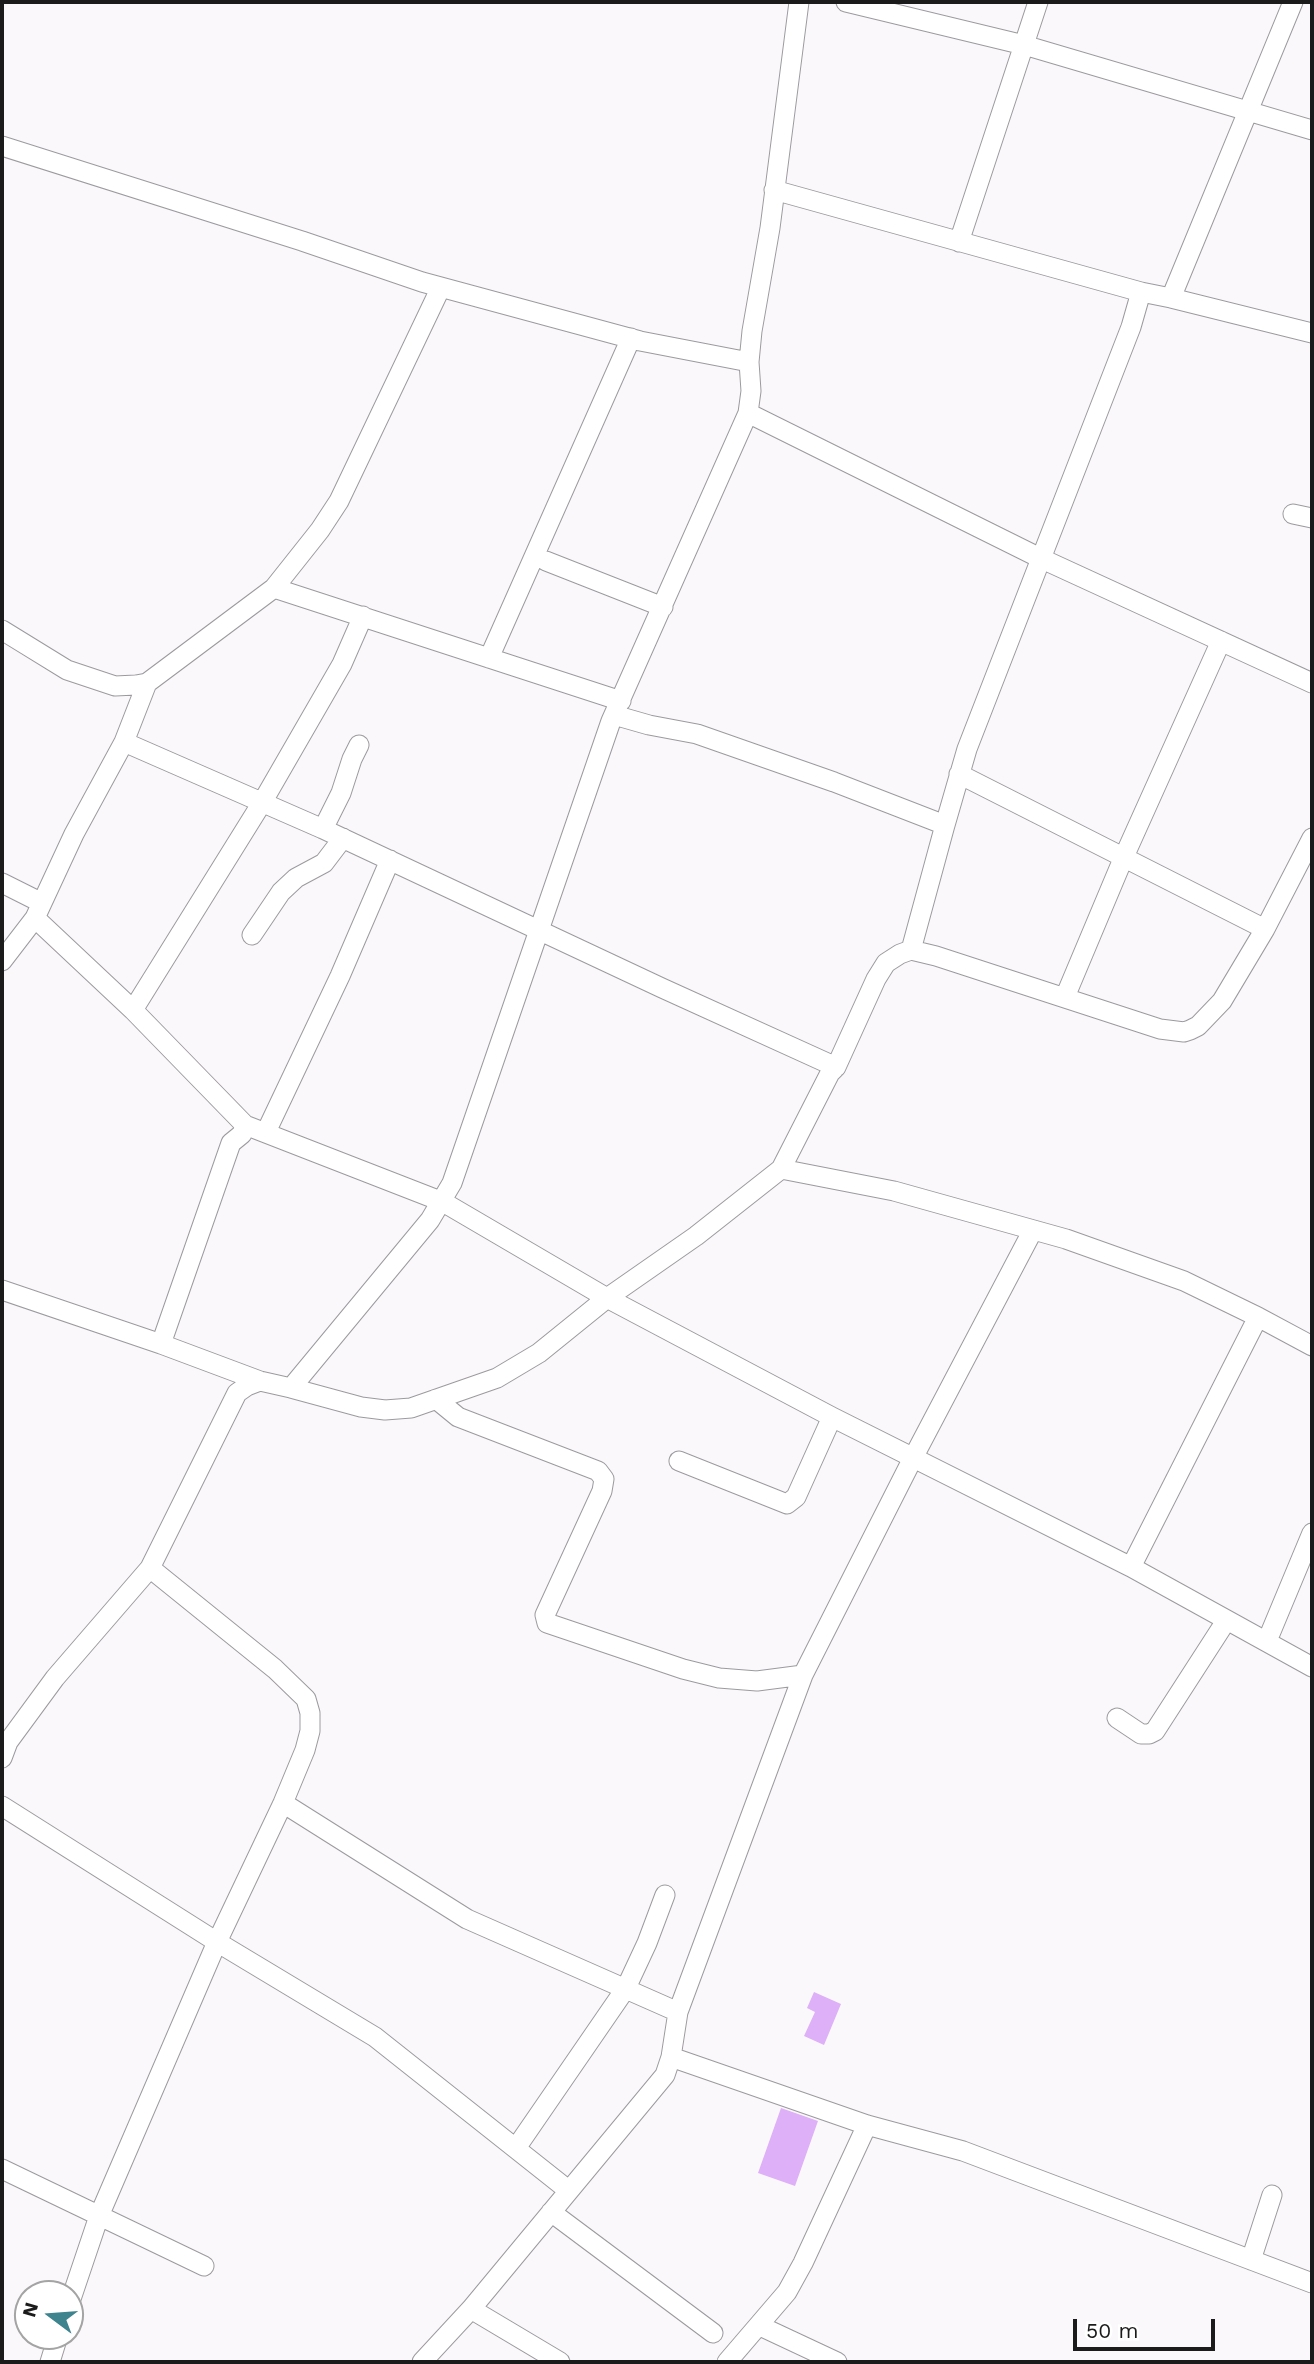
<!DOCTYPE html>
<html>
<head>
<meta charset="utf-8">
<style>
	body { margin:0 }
	#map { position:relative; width:1314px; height:2364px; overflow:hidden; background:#fbf8fc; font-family:"Work Sans",sans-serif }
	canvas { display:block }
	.frame { position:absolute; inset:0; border:4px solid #1c1b1c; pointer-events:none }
	.north { position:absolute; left:14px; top:2280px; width:70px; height:70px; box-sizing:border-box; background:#fff; border:2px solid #a4a4a4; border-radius:50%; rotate:286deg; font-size:19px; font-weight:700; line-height:28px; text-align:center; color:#1c1b1c }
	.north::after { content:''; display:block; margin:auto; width:24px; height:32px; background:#3e848f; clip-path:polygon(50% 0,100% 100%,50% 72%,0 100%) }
	.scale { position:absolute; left:1073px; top:2319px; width:142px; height:32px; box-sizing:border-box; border:4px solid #1c1b1c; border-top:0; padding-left:9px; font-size:21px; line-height:24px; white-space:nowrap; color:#1c1b1c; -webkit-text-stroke:5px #fff; paint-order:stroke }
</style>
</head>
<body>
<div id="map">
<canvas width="1314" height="2364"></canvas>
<div class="frame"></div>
<div class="north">N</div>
<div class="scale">50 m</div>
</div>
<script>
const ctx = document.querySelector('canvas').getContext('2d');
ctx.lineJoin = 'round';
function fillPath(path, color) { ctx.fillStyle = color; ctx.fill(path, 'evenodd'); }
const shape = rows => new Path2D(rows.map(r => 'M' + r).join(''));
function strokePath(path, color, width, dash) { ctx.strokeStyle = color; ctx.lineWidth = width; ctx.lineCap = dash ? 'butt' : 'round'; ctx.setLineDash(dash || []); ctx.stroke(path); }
const building = shape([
	[814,1992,841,2004,824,2045,804,2036,815,2012,807,2008],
	[781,2108,818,2121,795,2186,758,2173]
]);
const minor = shape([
	[799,2,770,228,752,331,749,362,751,391,748,413,611,721,452,1183,430,1220,291,1388,361,1407,385,1410,411,1408,497,1378,539,1353,607,1298,696,1236,781,1169,830,1073,836,1067,876,979,886,963,900,954,911,950,936,956,1160,1029,1184,1032,1190,1030,1198,1026,1222,1001,1265,929,1312,838],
	[846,2,1024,45,1312,130],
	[2,146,302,241,422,282,640,341,749,362],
	[774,190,1141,292],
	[959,242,1038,2],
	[1171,298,1312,333],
	[748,413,1040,558,1312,683],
	[1293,514,1312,518],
	[546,561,663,607],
	[274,588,621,701],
	[2,630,67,670,115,686,136,685,147,683,274,588,320,530,339,501,441,287],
	[489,658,631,338],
	[614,715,649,725,697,734,834,782,945,825,967,749,1131,327,1141,292,1171,298,1293,2],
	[124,742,323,829,662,988,836,1067],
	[959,774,1265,929],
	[323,829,341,793,352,759,359,745],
	[2,883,42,903],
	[35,918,133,1010,245,1125,242,1134,231,1143,161,1344],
	[252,935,281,892,296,878,324,863,343,838],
	[911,950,945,825],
	[2,961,35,918,74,834,124,742,147,683],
	[1065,997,1123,859,1221,641],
	[133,1010,263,801,342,664,363,616],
	[245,1125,443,1202,607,1298,832,1417,1131,1567,1312,1667],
	[266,1132,340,976,390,860],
	[781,1169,894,1191,1066,1239,1184,1281,1258,1317,1312,1346],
	[2,1290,161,1344,260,1381,291,1388],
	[436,1399,458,1417,598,1471,604,1479,602,1491,545,1615,547,1623,683,1669,719,1678,757,1681,803,1675],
	[679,1461,787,1504,796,1497,832,1417],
	[1131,1567,1258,1317],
	[1267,1641,1312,1533],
	[1117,1718,1141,1734,1149,1734,1155,1731,1226,1621],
	[2,1758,8,1742,55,1678,150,1568,237,1393,247,1386,260,1381],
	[283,1803,467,1919,678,2012],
	[2,1806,217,1942,375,2037,568,2190],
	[671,2057,867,2125,963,2151,1312,2283],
	[516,2148,626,1988,647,1943,665,1895],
	[2,2169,204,2266],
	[551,2212,713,2333],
	[1251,2260,1272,2195],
	[70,2302,99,2216,217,1942,283,1803,305,1750,310,1731,310,1713,306,1699,275,1669,150,1568],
	[471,2309,560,2362],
	[760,2326,837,2362],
	[50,2362,58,2336],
	[422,2362,471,2309,665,2075,671,2057,678,2012,803,1675,913,1458,1033,1230],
	[727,2362,787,2292,803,2263,867,2125]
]);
fillPath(building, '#ddb0f8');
strokePath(minor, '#9c9a9e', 21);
strokePath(minor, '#fff', 19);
</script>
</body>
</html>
